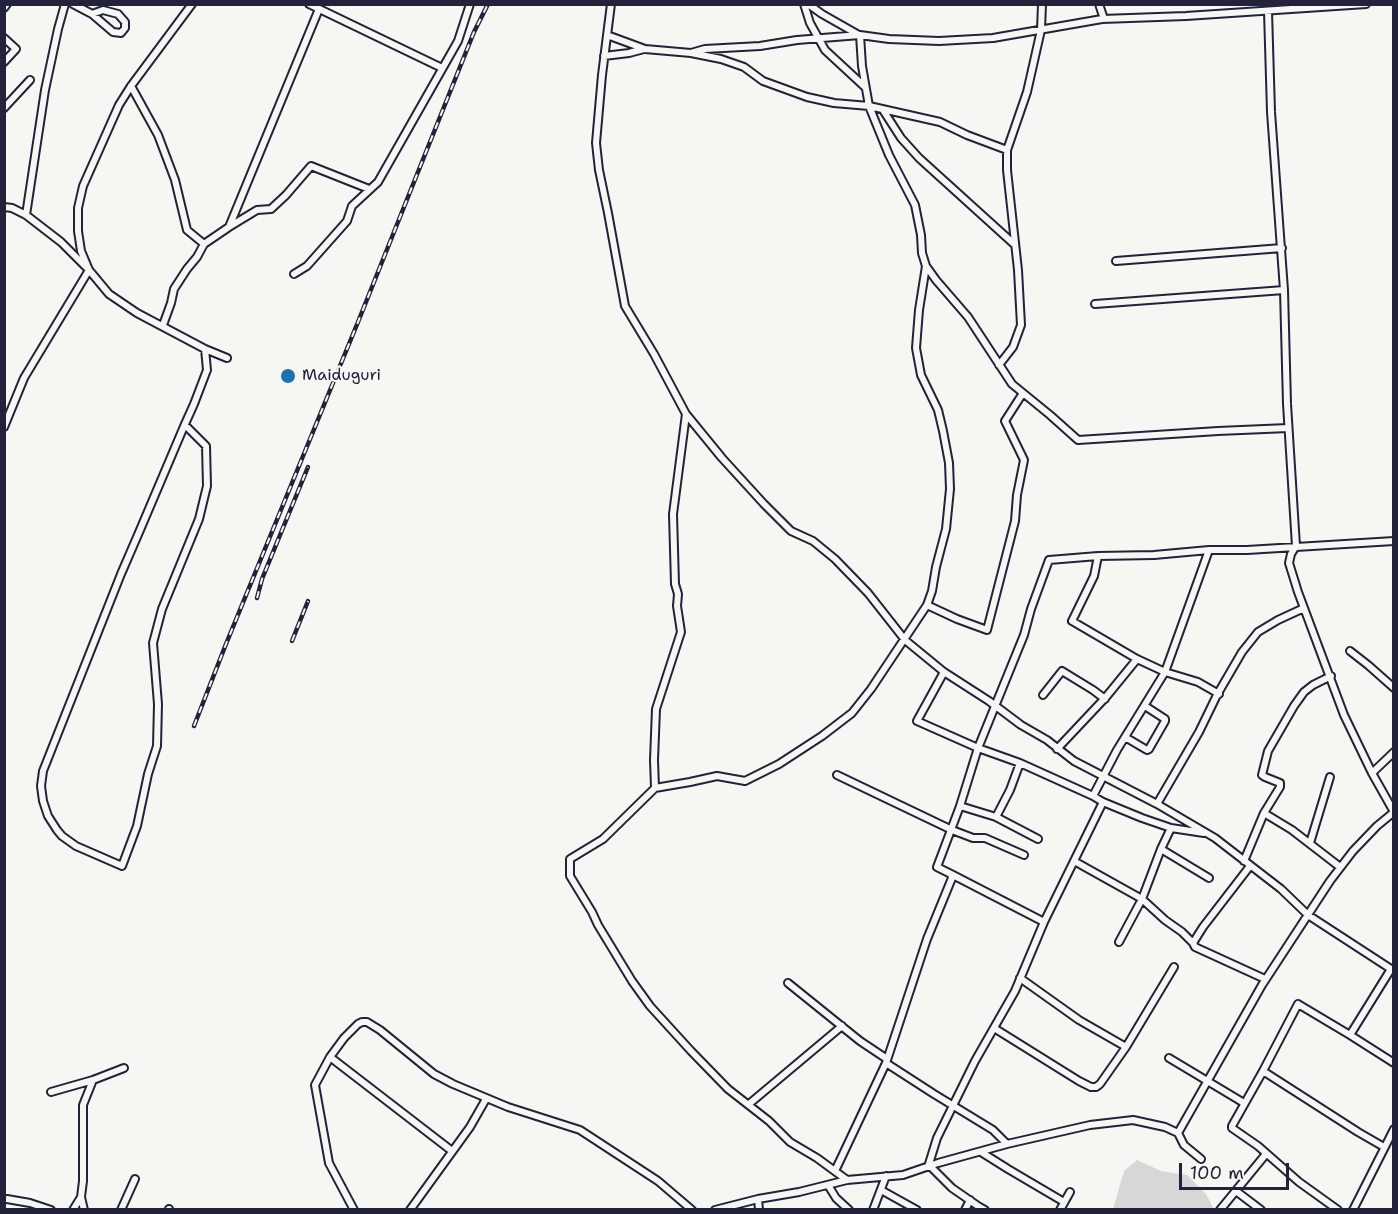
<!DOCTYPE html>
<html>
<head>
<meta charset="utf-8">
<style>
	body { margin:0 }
	#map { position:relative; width:1398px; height:1214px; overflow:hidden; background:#f6f6f2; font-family:"Shantell Sans",sans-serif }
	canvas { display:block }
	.frame { position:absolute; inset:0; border:6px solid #22223b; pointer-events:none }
	.scale { position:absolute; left:1179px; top:1163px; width:110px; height:27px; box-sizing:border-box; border:3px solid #22223b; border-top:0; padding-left:8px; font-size:18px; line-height:21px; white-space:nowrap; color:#22223b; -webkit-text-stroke:4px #f6f6f2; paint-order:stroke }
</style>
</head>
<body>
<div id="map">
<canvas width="1398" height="1214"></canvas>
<div class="frame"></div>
<div class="scale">100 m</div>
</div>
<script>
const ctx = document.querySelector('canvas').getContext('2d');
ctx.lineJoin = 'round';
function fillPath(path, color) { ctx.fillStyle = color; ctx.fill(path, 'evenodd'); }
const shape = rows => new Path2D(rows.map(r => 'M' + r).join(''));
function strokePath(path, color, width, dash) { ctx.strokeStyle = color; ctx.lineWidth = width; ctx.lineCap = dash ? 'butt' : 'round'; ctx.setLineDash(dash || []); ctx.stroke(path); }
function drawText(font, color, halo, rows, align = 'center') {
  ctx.font = font + ' "Shantell Sans",sans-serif'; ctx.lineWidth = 4.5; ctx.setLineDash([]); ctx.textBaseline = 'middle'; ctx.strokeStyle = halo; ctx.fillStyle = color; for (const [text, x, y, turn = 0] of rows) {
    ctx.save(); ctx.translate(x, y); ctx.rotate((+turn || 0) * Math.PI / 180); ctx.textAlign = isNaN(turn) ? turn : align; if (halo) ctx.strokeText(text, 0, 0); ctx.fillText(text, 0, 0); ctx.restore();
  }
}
const green = shape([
	[1137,1160,1161,1171,1187,1175,1206,1194,1214,1209,1113,1209,1124,1171]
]);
const minor = shape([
	[73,4,92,14,113,32,121,33,125,28,125,22,118,14,103,10,92,14],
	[192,4,131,86,119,105,83,186,78,208,78,231,81,251,89,270,109,294,137,313,205,349,227,358],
	[309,4,442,68],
	[611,4,602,75,596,143,599,170,608,213,625,306,654,354,686,414,722,458,764,504,791,531,813,541,835,559,868,593,905,640,944,672,989,701,1021,725,1047,740,1074,761,1157,804,1215,838,1281,889,1308,915,1394,971],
	[804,4,810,23,825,50,865,87],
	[808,4,822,14,859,35],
	[1099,4,1104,19],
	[4,8,7,4],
	[1268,11,1271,112,1284,290,1287,404,1296,546,1291,554,1289,563,1298,592,1344,715,1372,773,1394,812],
	[607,35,645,49,691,53,721,59,744,67,763,81,807,97,834,103,869,106,940,122,967,135,1007,150],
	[860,35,862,66,869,106,889,155,915,205,921,235,922,253,926,266,936,280,968,317,1012,384,1050,415,1078,440,1218,431,1288,428],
	[4,38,16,49,4,62],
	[691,53,705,49,760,46,797,40,860,35,889,39,939,41,993,38,1102,19,1186,16,1366,4],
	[604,56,629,53,644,49],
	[131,86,158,135,175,180,187,230,204,244],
	[4,108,30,80],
	[883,110,901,138,919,158,1014,244],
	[4,207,12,208,26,215,61,242,89,270,24,378,4,427],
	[26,215,45,90,58,29,65,4],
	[229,227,319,9],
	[1116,261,1282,248],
	[294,274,307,266,347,221,352,206,378,182,458,41,470,4],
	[1095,304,1284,290],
	[163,325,171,303,174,289,187,269,197,257,204,244,229,227,257,210,271,209,286,195,311,166,369,189],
	[999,365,1013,347,1021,325,1018,270,1007,170,1007,150,1027,92,1041,30,1042,4],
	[185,425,206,446,207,486,199,519,162,609,153,643,158,704,157,746,148,774,137,826,122,866,76,846,62,836,57,830,48,816,43,801,41,786,43,771,121,574,140,530,185,424,194,404,207,370,205,349],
	[1098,556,1094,576,1072,621,1137,659,1165,672,1198,682,1219,694],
	[927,605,957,619,987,630,1015,521,1017,495,1024,460,1005,421,1023,393],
	[1350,651,1368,665,1394,688],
	[944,672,917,721,978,748,1020,763,1093,796,1103,802,1142,818,1171,828,1204,833],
	[1043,695,1062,671,1093,690,1105,699],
	[1125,737,1147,750,1149,749,1165,721,1165,719,1145,706],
	[1057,749,1106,697,1137,659],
	[1372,773,1394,752],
	[837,775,952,830,973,838,985,838,1024,855],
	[655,788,654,760,656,709,681,632,677,606,678,594,675,584,673,514,686,414],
	[1093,796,1117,750,1165,672,1209,550],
	[1157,804,1199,732,1217,695,1242,652,1258,632,1278,620,1304,608],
	[960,806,978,748,1024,635,1031,609,1049,560,1098,556,1154,555,1209,550,1247,550,1394,541],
	[1264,813,1292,830,1340,867],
	[996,817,1038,839],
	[1171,828,1161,849,1142,899,1165,920,1182,932,1193,943,1195,947,1265,979],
	[1310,843,1330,777],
	[1161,849,1209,878],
	[1074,861,1142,899,1119,942],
	[1244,861,1264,813,1280,787,1280,783,1265,777,1262,775,1268,751,1294,706,1304,692,1313,685,1331,676],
	[951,874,1044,922],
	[1193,943,1203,927,1250,866],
	[1020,978,1079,1020,1126,1047],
	[788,983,860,1041,887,1059],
	[994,1028,1079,1081,1091,1087,1096,1087,1100,1084,1126,1047,1174,967],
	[1350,1035,1391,969],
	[330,1057,452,1151],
	[1169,1058,1244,1103],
	[886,1063,934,1094,993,1130,1007,1144],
	[1263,1071,1358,1132,1384,1147],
	[51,1092,93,1080],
	[749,1104,842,1026],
	[1178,1133,1262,985,1330,881,1353,851,1377,826,1394,812],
	[981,1152,1008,1169,1064,1202],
	[930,1166,952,1188,978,1206,985,1210],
	[928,1167,937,1138,975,1061,1015,991,1044,922,1103,802],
	[835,1171,886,1063,927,939,952,878,951,874,937,867,960,806,996,817,1010,790,1020,763],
	[847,1180,817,1158,790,1142,769,1121,728,1089,691,1051,650,1006,632,981,598,925,592,912,570,876,570,859,603,839,655,788,690,782,717,776,745,781,779,764,822,736,852,713,871,689,927,605,932,591,936,567,946,529,950,489,949,463,943,431,938,410,921,375,916,348,919,310,926,266],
	[828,1185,836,1198,849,1210],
	[881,1190,917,1210],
	[1236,1191,1261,1210],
	[7,1199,30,1203,51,1210],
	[758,1199,759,1210],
	[73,1210,81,1197],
	[84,1210,81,1197,83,1181,83,1105,93,1080,124,1068],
	[121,1210,135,1179],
	[169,1210,169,1209],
	[354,1210,329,1163,315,1085,330,1057,344,1038,358,1024,362,1022,367,1022,380,1030,434,1074,453,1084,508,1107,580,1130,658,1181,692,1210],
	[410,1210,470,1127,486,1099],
	[715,1210,758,1199,799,1192,847,1180,903,1175,938,1163,1007,1144,1090,1125,1133,1120,1165,1127,1178,1133,1184,1145,1201,1159],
	[873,1210,886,1176],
	[965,1210,970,1200],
	[1060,1210,1070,1192],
	[1220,1210,1266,1154],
	[1338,1210,1299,1182,1258,1146,1232,1128,1232,1126,1263,1071,1298,1004,1350,1035,1394,1063],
	[1353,1210,1394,1129]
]);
const rail = shape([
	[257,598,262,579,308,467],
	[292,641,308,601],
	[194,726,226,644,358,322,474,32,488,4]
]);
const markers = [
	[288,376,8,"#1f6fb2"]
];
const poiNames = [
	["Maiduguri",302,376]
];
fillPath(green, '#d7d7d7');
strokePath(minor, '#22223b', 10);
strokePath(minor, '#f6f6f2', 6);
strokePath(rail, '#22223b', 4.5);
strokePath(rail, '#f6f6f2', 2, [7]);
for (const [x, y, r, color] of markers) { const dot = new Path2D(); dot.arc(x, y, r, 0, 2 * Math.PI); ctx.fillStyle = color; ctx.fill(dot); strokePath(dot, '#f6f6f2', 2); }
drawText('16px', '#22223b', '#f6f6f2', poiNames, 'left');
</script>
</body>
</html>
